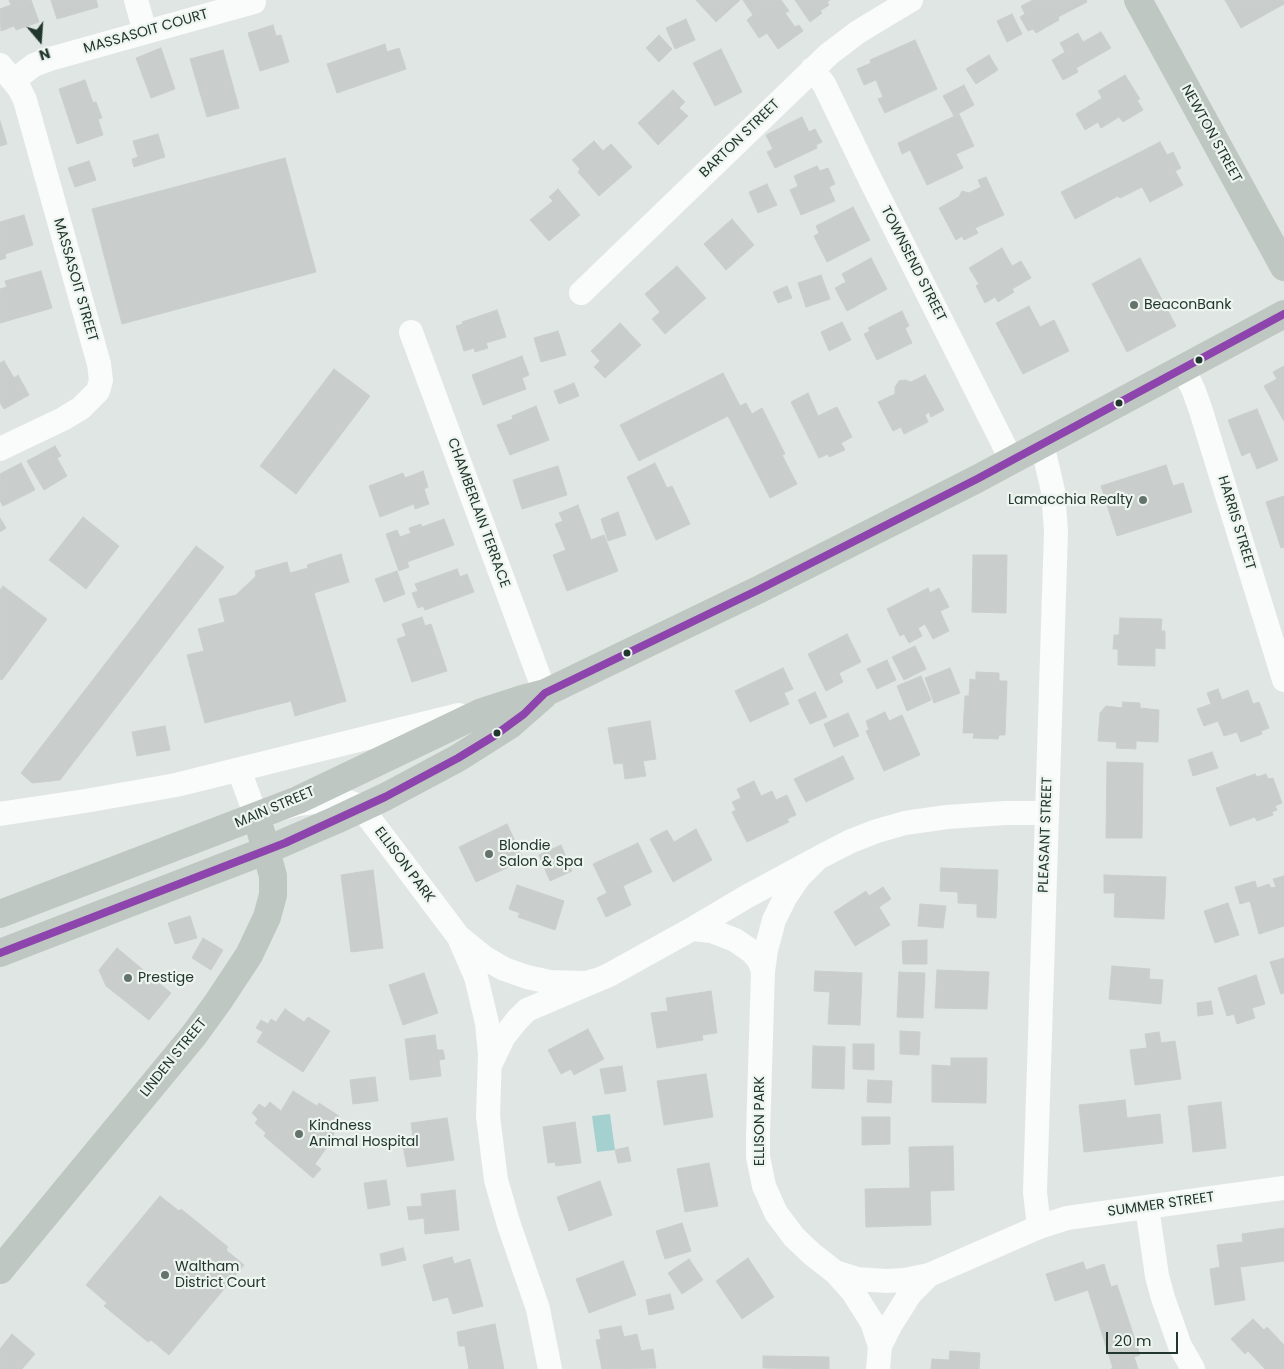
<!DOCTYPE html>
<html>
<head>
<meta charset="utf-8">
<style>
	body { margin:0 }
	#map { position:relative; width:1284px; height:1369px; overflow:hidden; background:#e0e6e3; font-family:Poppins,sans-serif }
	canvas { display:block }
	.north { position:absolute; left:15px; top:15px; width:50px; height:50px; -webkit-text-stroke:4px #eef5f0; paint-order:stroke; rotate:162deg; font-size:14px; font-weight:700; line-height:20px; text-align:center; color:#21362d }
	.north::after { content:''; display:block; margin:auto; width:18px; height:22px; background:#21362d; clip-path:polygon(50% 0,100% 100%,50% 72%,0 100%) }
	.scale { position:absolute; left:1106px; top:1332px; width:72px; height:22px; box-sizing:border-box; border:2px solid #21362d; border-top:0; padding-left:6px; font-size:15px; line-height:18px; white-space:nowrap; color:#21362d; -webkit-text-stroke:4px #eef5f0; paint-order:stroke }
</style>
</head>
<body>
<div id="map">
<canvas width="1284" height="1369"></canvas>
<div class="north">N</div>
<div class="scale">20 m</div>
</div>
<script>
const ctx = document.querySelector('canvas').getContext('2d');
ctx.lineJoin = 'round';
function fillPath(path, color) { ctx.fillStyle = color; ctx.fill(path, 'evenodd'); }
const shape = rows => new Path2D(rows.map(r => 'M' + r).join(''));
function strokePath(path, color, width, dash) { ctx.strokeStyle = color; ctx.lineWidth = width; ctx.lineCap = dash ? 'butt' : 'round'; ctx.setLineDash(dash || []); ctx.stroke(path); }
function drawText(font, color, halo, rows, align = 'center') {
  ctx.font = font + ' Poppins,sans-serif'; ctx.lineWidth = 4.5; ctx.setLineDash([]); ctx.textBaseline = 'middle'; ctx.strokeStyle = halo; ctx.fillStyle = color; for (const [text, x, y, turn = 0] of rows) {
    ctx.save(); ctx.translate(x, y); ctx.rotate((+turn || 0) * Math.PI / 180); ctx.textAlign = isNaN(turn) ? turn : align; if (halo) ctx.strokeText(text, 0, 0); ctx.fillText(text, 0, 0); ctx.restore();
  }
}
const water = shape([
	[610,1114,615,1150,597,1152,592,1116]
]);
const building = shape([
	[9,0,31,0,39,22,16,30,14,26,1,31,0,9,11,5,9,0],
	[51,0,96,0,98,7,57,19,51,0],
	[696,0,740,0,716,22,696,0],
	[743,0,781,0,789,11,785,13,795,27,799,25,803,31,778,49,767,33,759,38,747,20,753,15,743,0],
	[795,0,830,0,827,2,829,5,820,11,822,13,810,22,795,0],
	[1033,0,1086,0,1087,2,1058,17,1059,20,1036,33,1033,29,1028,31,1020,17,1025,14,1021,6,1033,0],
	[1225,0,1284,0,1284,4,1241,28,1225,0],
	[1012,14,1022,34,1007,42,997,21,1012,14],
	[686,19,695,40,675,49,666,28,686,19],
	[273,25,276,36,281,35,289,62,260,71,248,33,273,25],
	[1101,32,1111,48,1076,68,1078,72,1063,80,1052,60,1065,52,1060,43,1078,33,1083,42,1101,32],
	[659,35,672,49,659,62,646,48,659,35],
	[915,40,937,89,885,113,878,99,883,97,876,80,864,85,857,69,871,63,870,60,915,40],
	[385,44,387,52,399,48,406,69,337,93,327,64,385,44],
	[161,48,175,89,151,98,136,58,161,48],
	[721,49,742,92,715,106,693,63,721,49],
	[223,50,239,108,207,117,190,59,223,50],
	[989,55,998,70,976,84,966,69,989,55],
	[1125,75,1140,99,1137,100,1143,110,1123,122,1119,117,1101,128,1098,122,1085,130,1076,114,1102,98,1098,91,1125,75],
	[85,80,93,103,96,102,102,118,98,119,103,135,77,144,59,89,85,80],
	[964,85,974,105,954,116,943,96,964,85],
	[673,90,685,102,679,108,688,116,658,145,638,123,673,90],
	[959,114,974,146,956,154,963,168,927,185,910,150,902,154,898,143,959,114],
	[802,117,809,132,815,129,822,142,816,145,817,148,775,168,767,152,773,149,766,135,802,117],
	[0,121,7,144,0,146,0,121],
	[158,134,165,157,134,167,132,159,138,157,133,141,158,134],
	[594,141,603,151,611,144,632,167,599,196,578,172,580,169,572,160,594,141],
	[1160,142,1167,155,1173,152,1181,168,1175,171,1183,185,1150,202,1142,187,1120,198,1118,196,1075,219,1061,192,1160,142],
	[285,158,316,272,122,324,92,209,285,158],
	[89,161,96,180,75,187,68,168,89,161],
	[817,166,820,171,828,168,835,184,829,187,835,201,801,215,790,190,798,186,794,176,817,166],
	[986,177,1004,215,975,228,978,233,964,240,962,236,956,240,939,208,959,197,962,191,969,193,981,187,978,180,986,177],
	[767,184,777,205,758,213,749,192,767,184],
	[558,189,580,215,549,241,530,220,553,201,549,197,558,189],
	[853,207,870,240,827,262,814,236,819,233,816,226,853,207],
	[24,215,33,245,5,254,6,258,0,260,0,222,24,215],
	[732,219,754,245,726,270,704,244,732,219],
	[1002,248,1012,266,1021,261,1031,278,1012,289,1014,292,998,302,995,297,985,303,976,286,979,284,969,268,1002,248],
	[871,258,887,289,847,311,835,288,846,282,842,274,871,258],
	[1140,258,1176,326,1127,352,1092,284,1140,258],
	[677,266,706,298,665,334,652,319,660,312,645,294,677,266],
	[41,271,52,308,0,323,0,289,7,287,5,281,41,271],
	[821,275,830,299,806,307,798,283,821,275],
	[787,286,792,298,778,303,773,292,787,286],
	[1029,306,1040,327,1054,320,1069,351,1023,374,996,323,1029,306],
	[497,310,506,337,486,343,488,348,475,352,474,348,464,351,456,326,463,324,462,322,497,310],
	[902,311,909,326,905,328,912,343,877,360,864,334,870,331,868,328,902,311],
	[842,322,851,340,829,351,821,332,842,322],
	[620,323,641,345,605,378,594,367,600,361,591,351,620,323],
	[558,331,566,355,541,362,534,338,558,331],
	[522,356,529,375,522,378,526,389,483,405,472,375,522,356],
	[4,361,14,378,18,375,29,395,4,409,0,403,0,363,4,361],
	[1284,366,1284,421,1264,386,1277,379,1273,372,1284,366],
	[334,369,370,396,296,494,260,466,334,369],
	[723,373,740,406,746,403,752,414,762,408,785,454,782,455,797,484,770,498,728,416,639,461,620,425,723,373],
	[925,375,944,410,931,417,929,412,925,415,928,422,904,434,901,427,893,431,878,402,895,394,895,387,899,381,905,380,911,382,925,375],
	[574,383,579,396,559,404,554,391,574,383],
	[808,393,818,416,837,407,852,437,841,443,845,450,829,457,828,454,819,458,791,402,808,393],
	[536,406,549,440,510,455,497,425,513,419,512,416,536,406],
	[1257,409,1278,460,1257,469,1250,452,1242,456,1228,420,1257,409],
	[55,446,61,456,57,458,67,476,44,490,27,461,55,446],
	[21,463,35,490,3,506,0,501,0,474,21,463],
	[655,463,667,488,672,486,690,524,656,540,627,477,655,463],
	[1166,465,1173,486,1183,483,1192,512,1117,536,1101,486,1166,465],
	[558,466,567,495,522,509,513,480,558,466],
	[423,471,428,487,424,489,429,504,415,509,414,504,380,517,369,486,403,473,405,478,423,471],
	[1284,496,1284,547,1281,548,1266,502,1284,496],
	[578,505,591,540,604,535,618,571,567,591,553,555,566,550,555,524,563,521,559,513,578,505],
	[618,512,626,535,608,541,601,519,618,512],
	[83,517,119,546,86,589,49,560,83,517],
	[0,518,6,528,0,532,0,518],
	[444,519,454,545,407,562,409,567,399,571,386,534,397,530,400,537,411,533,409,528,421,524,422,527,444,519],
	[196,546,224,567,60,780,32,783,21,773,196,546],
	[341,554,349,582,314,593,346,701,295,716,291,701,205,723,187,655,204,651,198,629,225,622,219,599,236,595,256,576,255,571,287,562,290,573,308,568,307,565,341,554],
	[973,555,1007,555,1006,613,972,612,973,555],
	[457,569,460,577,467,574,474,592,425,610,423,606,418,608,412,593,418,591,415,584,457,569],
	[397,571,405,594,384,602,375,579,397,571],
	[3,586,47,619,2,680,0,679,0,590,3,586],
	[928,588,930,593,939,588,949,607,940,611,949,631,933,639,925,624,918,628,922,636,909,643,904,634,900,636,887,609,928,588],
	[422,617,425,626,431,624,447,671,412,682,397,639,406,636,402,624,422,617],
	[1120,618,1162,619,1161,631,1165,631,1165,649,1155,648,1155,666,1118,665,1118,649,1113,649,1114,635,1119,635,1120,618],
	[847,634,861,662,839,673,843,682,826,691,808,654,847,634],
	[915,646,926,669,904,680,892,657,915,646],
	[887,660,896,680,877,689,867,669,887,660],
	[783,668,793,689,784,693,789,704,750,722,735,691,783,668],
	[950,668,960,693,934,703,925,678,950,668],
	[976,672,999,673,999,681,1007,681,1005,735,999,735,998,739,973,738,974,733,963,733,965,696,969,696,970,679,976,680,976,672],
	[921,676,931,700,907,711,897,686,921,676],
	[1218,689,1222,700,1248,690,1253,704,1259,702,1269,728,1261,731,1262,734,1241,742,1237,732,1224,736,1218,721,1204,726,1197,709,1211,704,1207,693,1218,689],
	[815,692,827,717,810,724,798,700,815,692],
	[1123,702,1140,703,1140,708,1159,710,1158,742,1136,741,1136,749,1116,748,1117,742,1098,741,1100,713,1106,706,1122,708,1123,702],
	[885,712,889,721,902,715,920,755,884,771,866,731,869,730,866,721,885,712],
	[848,713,859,736,834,747,824,724,848,713],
	[650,721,656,759,643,761,646,776,625,779,623,763,614,764,608,728,650,721],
	[165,726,170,750,137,756,132,732,165,726],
	[1212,752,1218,768,1193,776,1188,760,1212,752],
	[843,756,854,779,806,802,794,779,843,756],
	[1107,762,1143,763,1142,838,1106,838,1107,762],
	[1255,774,1257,777,1266,774,1268,779,1273,778,1282,803,1275,806,1277,810,1272,812,1273,815,1257,821,1255,817,1230,826,1216,788,1255,774],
	[754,781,761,796,772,791,776,800,787,795,796,815,787,819,789,822,747,842,732,812,736,810,732,802,741,798,737,789,754,781],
	[507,824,524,860,476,882,459,847,507,824],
	[696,829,712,860,673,882,650,839,667,830,674,842,696,829],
	[638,843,652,872,623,886,631,905,606,917,597,898,607,893,593,864,638,843],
	[561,845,572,871,550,881,539,855,561,845],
	[941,868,998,870,996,918,977,917,977,904,958,903,958,892,940,891,941,868],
	[373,870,383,948,351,952,341,875,373,870],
	[1104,875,1166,877,1164,919,1114,917,1115,893,1104,893,1104,875],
	[1284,876,1284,926,1259,934,1250,901,1240,904,1235,887,1255,881,1257,888,1269,884,1271,888,1276,887,1273,879,1284,876],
	[517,885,564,901,555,930,518,917,520,913,509,909,517,885],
	[883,887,891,899,879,907,890,925,855,946,834,912,866,891,869,896,883,887],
	[1228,903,1239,935,1215,943,1204,911,1228,903],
	[920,904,946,906,943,928,918,926,920,904],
	[190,916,197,938,175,944,168,923,190,916],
	[203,938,223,950,211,970,192,958,203,938],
	[927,940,927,964,903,964,902,941,927,940],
	[117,948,171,993,149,1020,106,986,99,970,117,948],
	[1284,958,1284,993,1281,994,1270,962,1284,958],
	[1112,966,1150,969,1149,979,1163,980,1161,1004,1109,999,1112,966],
	[937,970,989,972,987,1009,935,1008,937,970],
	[815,971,862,973,860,1025,828,1024,830,992,814,991,815,971],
	[899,972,925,973,923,1018,897,1017,899,972],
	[424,973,438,1013,403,1025,389,985,424,973],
	[1256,975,1265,1004,1252,1008,1255,1018,1237,1024,1234,1014,1227,1016,1218,988,1256,975],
	[711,991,717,1033,702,1035,703,1040,657,1048,651,1013,668,1011,666,998,711,991],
	[1211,1001,1213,1014,1198,1016,1197,1003,1211,1001],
	[285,1009,304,1022,308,1017,330,1031,303,1072,257,1042,263,1032,256,1028,261,1020,268,1024,271,1019,276,1022,285,1009],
	[588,1029,604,1059,574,1075,571,1069,561,1074,548,1050,588,1029],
	[900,1031,920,1032,919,1055,900,1054,900,1031],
	[1159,1032,1161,1043,1175,1041,1181,1079,1135,1085,1130,1050,1147,1048,1145,1034,1159,1032],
	[435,1035,437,1050,443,1050,445,1059,439,1060,441,1076,410,1080,405,1039,435,1035],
	[853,1044,874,1044,874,1070,853,1069,853,1044],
	[813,1046,845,1047,844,1089,812,1088,813,1046],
	[951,1058,987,1058,986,1103,932,1102,932,1065,951,1066,951,1058],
	[622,1066,626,1091,605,1094,600,1069,622,1066],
	[706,1074,713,1117,664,1125,657,1081,706,1074],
	[375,1077,378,1101,353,1104,350,1080,375,1077],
	[868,1080,892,1081,891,1103,867,1102,868,1080],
	[293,1091,317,1106,319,1103,339,1116,332,1140,315,1164,321,1169,313,1178,264,1136,266,1133,255,1123,258,1119,252,1113,259,1104,265,1108,270,1102,281,1111,293,1091],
	[1125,1100,1127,1118,1160,1114,1163,1143,1084,1152,1079,1105,1125,1100],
	[1221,1102,1226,1148,1193,1152,1188,1106,1221,1102],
	[862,1117,890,1117,890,1144,862,1145,862,1117],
	[447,1118,454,1160,407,1167,403,1146,414,1144,411,1123,447,1118],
	[575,1122,581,1163,556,1166,555,1162,548,1163,543,1127,575,1122],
	[953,1146,954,1190,930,1191,931,1225,866,1227,865,1189,910,1188,909,1147,953,1146],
	[628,1147,631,1161,618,1163,615,1150,628,1147],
	[709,1163,718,1206,685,1212,677,1169,709,1163],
	[386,1180,390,1205,368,1209,364,1183,386,1180],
	[600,1181,612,1215,569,1231,557,1197,600,1181],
	[455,1190,459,1230,425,1234,424,1218,409,1220,407,1207,422,1206,421,1194,455,1190],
	[160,1196,179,1211,181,1209,228,1247,226,1250,244,1265,169,1355,151,1340,148,1342,104,1306,107,1303,86,1285,160,1196],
	[682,1223,691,1251,665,1259,656,1231,682,1223],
	[1284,1228,1284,1261,1240,1267,1245,1300,1215,1305,1210,1269,1220,1267,1217,1245,1243,1242,1242,1234,1284,1228],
	[403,1248,406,1260,382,1266,380,1254,403,1248],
	[452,1257,454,1264,470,1259,483,1306,453,1314,448,1297,433,1301,423,1265,452,1257],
	[748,1258,774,1297,742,1319,716,1281,748,1258],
	[689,1259,703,1280,682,1294,668,1273,689,1259],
	[623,1261,636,1295,589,1313,576,1279,623,1261],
	[1083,1262,1086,1270,1104,1264,1111,1287,1117,1285,1140,1355,1134,1357,1138,1369,1111,1369,1113,1368,1088,1290,1055,1301,1046,1274,1083,1262],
	[670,1294,674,1309,649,1315,646,1300,670,1294],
	[1253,1319,1264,1330,1267,1327,1284,1345,1284,1369,1265,1369,1248,1351,1245,1354,1231,1339,1253,1319],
	[495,1324,504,1369,469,1369,465,1346,459,1346,457,1332,495,1324],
	[621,1326,624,1337,637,1334,641,1351,653,1349,656,1368,602,1369,596,1340,601,1339,599,1330,621,1326],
	[12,1334,35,1354,22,1369,0,1369,0,1349,12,1334],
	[950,1351,980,1353,979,1369,931,1369,932,1359,949,1360,950,1351],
	[763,1356,829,1357,829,1369,763,1368,763,1356]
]);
const minor = shape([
	[136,0,145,32],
	[0,65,19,88,25,100,99,364,101,380,98,391,81,408,63,419,0,449],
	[812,69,824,84,869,177,1012,461],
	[14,80,34,65,50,59,254,2],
	[581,293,829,54,858,32,911,0],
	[411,332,545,693],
	[1183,368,1194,391,1201,411,1284,680],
	[239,770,256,816,298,804,330,800,343,800,360,806,458,936,485,958,504,969,527,977,550,982,586,983,600,979],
	[0,814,85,801,176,785,459,715],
	[818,858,799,877,786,896,774,920,766,950,763,971,758,1135,758,1157,764,1186,776,1213,794,1237,812,1254,835,1272,857,1279,886,1281,904,1280,929,1275],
	[692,929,746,897,818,858,851,841,877,831,905,823,947,817,1005,813,1046,813],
	[460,940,476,977,487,1023,490,1055,488,1116,496,1180,509,1225,538,1309,550,1369],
	[491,1063,503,1038,517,1020,527,1010,609,975,692,929,712,931,735,940,751,951,759,960,763,971],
	[1147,1207,1157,1276,1163,1298,1180,1346,1193,1369],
	[1039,1227,1035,1192,1056,531,1053,491,1042,444],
	[835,1272,853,1292,872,1322,880,1346,878,1369],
	[880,1346,891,1324,910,1294,929,1275,1039,1227,1067,1218,1284,1188]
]);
const major = shape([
	[1138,0,1284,267],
	[0,914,298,800,482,712,522,699,545,693,758,590,977,479,1284,314],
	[0,953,267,850,336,820,385,797,458,758,510,725,543,696],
	[0,1270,194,1035,218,1002,249,955,267,917,273,895,273,876,261,832]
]);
const bus1 = shape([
	[0,953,285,843,385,797,458,758,494,736,524,714,545,693,758,590,977,479,1284,314]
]);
const markers = [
	[1134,305,5,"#64746d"],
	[1199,360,4.5,"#21362d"],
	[1119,403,4.5,"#21362d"],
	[1143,500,5,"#64746d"],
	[627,653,4.5,"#21362d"],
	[497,733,4.5,"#21362d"],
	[489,854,5,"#64746d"],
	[128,978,5,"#64746d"],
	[299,1134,5,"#64746d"],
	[165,1275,5,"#64746d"]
];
const streetNames = [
	["MASSASOIT COURT",146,32,-16],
	["NEWTON STREET",1211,134,61],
	["BARTON STREET",740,139,-44],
	["TOWNSEND STREET",913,264,63],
	["MASSASOIT STREET",75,280,74],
	["CHAMBERLAIN TERRACE",478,513,70],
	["HARRIS STREET",1236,523,73],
	["MAIN STREET",275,808,-23],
	["PLEASANT STREET",1046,835,-88],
	["ELLISON PARK",404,865,53],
	["LINDEN STREET",174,1058,-51],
	["ELLISON PARK",760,1121,-90],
	["SUMMER STREET",1161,1205,-8]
];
const poiNames = [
	["BeaconBank",1144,305],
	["Lamacchia Realty",1133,500,"right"],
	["Blondie",499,846],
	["Salon & Spa",499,862],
	["Prestige",138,978],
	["Kindness",309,1126],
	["Animal Hospital",309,1142],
	["Waltham",175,1267],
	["District Court",175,1283]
];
fillPath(water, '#a4d1cf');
fillPath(building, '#c9cecc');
strokePath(building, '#c9cfcc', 1);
strokePath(minor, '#fafbfb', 24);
strokePath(major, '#bfc7c2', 28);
strokePath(bus1, '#8e44ad', 8);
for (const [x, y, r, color] of markers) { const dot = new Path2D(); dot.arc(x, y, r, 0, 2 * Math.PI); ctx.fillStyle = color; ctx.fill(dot); strokePath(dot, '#eef5f0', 2); }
drawText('14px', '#21362d', '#eef5f0', streetNames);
drawText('14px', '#21362d', '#eef5f0', poiNames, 'left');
</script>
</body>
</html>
